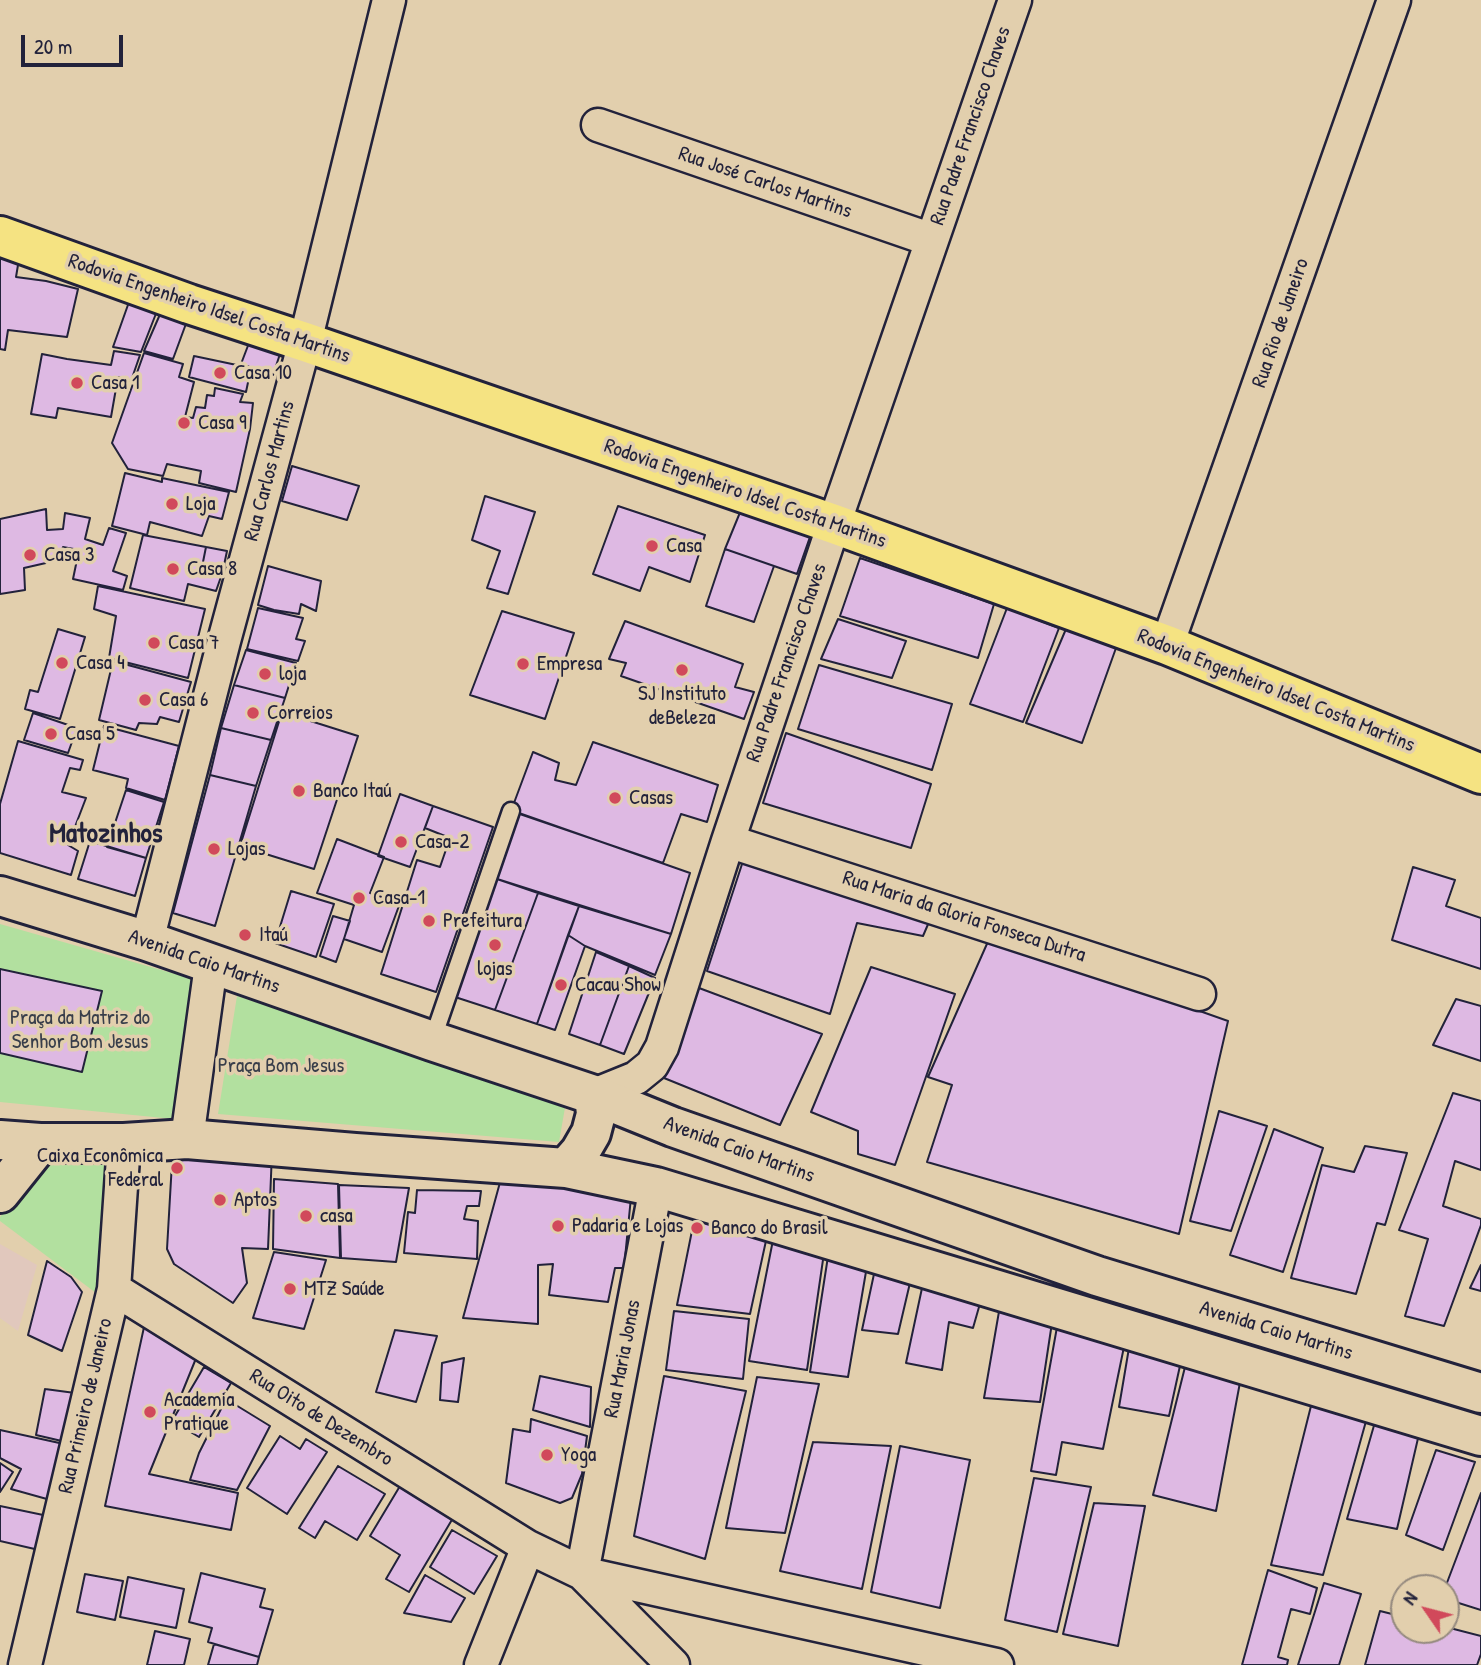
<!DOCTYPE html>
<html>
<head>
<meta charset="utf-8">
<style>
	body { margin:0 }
	#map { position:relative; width:1481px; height:1665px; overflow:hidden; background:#e2cfad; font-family:"Patrick Hand",sans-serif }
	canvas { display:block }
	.north { position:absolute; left:1390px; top:1574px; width:70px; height:70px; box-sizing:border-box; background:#e2cfad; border:2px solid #958a7f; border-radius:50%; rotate:305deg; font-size:19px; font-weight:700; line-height:28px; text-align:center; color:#22223b }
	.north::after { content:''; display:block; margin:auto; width:24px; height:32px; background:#d1495b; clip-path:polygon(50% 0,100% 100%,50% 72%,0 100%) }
	.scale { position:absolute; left:21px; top:35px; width:102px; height:32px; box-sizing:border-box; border:4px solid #22223b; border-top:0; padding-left:9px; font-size:21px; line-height:24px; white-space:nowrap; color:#22223b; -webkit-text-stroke:5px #e2cfad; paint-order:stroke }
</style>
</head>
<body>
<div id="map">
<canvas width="1481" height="1665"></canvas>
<div class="north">N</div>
<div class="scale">20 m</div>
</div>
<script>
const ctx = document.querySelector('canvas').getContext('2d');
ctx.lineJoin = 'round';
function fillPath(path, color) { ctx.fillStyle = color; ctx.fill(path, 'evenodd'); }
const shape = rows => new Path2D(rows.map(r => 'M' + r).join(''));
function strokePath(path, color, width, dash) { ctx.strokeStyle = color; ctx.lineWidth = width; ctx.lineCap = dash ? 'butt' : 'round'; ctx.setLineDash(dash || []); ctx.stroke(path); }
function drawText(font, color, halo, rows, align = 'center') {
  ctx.font = font + ' "Patrick Hand",sans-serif'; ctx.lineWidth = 7; ctx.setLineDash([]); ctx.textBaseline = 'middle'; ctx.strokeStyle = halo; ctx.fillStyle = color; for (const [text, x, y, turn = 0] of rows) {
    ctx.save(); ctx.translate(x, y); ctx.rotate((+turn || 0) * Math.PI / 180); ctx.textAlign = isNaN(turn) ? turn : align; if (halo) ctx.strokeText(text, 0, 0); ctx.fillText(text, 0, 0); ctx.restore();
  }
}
const built = shape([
	[0,1244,37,1265,18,1331,0,1318]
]);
const green = shape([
	[0,924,193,979,174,1119,0,1102],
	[237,996,566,1102,559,1142,218,1114],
	[42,1160,108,1162,96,1293,0,1221,0,1217]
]);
const building = shape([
	[0,258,19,259,16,277,46,281,78,289,67,337,8,330,5,350,0,349,0,258],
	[129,302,157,311,141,352,113,347,129,302],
	[161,312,187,321,173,359,144,351,161,312],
	[249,343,280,354,273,375,241,364,249,343],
	[114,351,140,355,131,381,118,377,111,417,58,408,56,418,31,414,42,354,67,359,111,365,114,351],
	[144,353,183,364,179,377,194,382,185,417,193,418,196,407,205,408,207,395,214,396,215,388,243,394,240,402,253,403,250,429,236,492,199,483,201,471,167,464,163,476,128,469,112,443,144,353],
	[194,356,251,368,246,392,189,377,194,356],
	[292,466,359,486,347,520,282,501,292,466],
	[125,473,162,482,162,478,229,492,222,519,209,516,202,536,150,522,147,535,112,526,125,473],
	[485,496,535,512,508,594,487,588,500,551,472,540,485,496],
	[618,506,705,535,690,582,649,567,640,591,593,574,618,506],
	[46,509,47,530,63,529,65,513,90,518,85,539,103,545,109,528,126,533,113,571,127,576,123,590,73,579,79,550,63,547,59,560,24,568,25,590,0,594,0,519,46,509],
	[741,510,811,534,797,574,725,549,741,510],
	[143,535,206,547,202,567,223,571,216,591,188,584,184,601,130,588,143,535],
	[206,547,227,551,223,570,202,567,206,547],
	[725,549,774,566,754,622,706,606,725,549],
	[860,558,994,604,978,658,840,616,860,558],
	[268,566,321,581,316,611,301,604,299,614,274,610,258,605,268,566],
	[98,586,205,609,188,678,109,658,116,616,94,609,98,586],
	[258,608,303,618,296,639,305,641,298,661,247,649,258,608],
	[1007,608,1059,628,1023,722,970,704,1007,608],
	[502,611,574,633,545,719,470,695,502,611],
	[838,619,906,641,892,678,821,659,838,619],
	[625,621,743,664,735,687,754,692,744,719,621,676,626,663,609,659,625,621],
	[58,629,85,637,60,719,25,709,30,690,38,692,58,629],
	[1066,629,1116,648,1082,743,1026,723,1066,629],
	[246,650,296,663,285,698,234,685,246,650],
	[113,661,191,682,179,722,160,717,157,724,139,723,136,730,99,720,113,661],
	[819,665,952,704,932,770,798,729,819,665],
	[234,685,285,698,271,740,221,728,234,685],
	[282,712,358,736,314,869,240,846,282,712],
	[33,713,77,728,68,753,24,740,33,713],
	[104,726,179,746,165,800,126,788,128,779,93,770,104,726],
	[221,728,271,740,256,786,210,775,221,728],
	[786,733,931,784,911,848,763,803,786,733],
	[18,741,83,760,80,770,70,768,62,792,86,798,68,845,78,851,71,875,0,853,0,804,18,741],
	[593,742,718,785,707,822,681,814,663,863,511,811,533,752,559,763,555,780,576,785,593,742],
	[210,775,256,786,215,926,173,913,210,775],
	[126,790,164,802,146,858,107,847,126,790],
	[400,794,433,806,410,867,378,856,400,794],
	[433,806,493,827,436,992,381,974,417,860,440,867,450,838,425,828,433,806],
	[516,812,690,873,671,934,494,878,516,812],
	[337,839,384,857,370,893,400,903,382,952,344,939,354,905,317,893,337,839],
	[90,841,146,858,135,896,78,879,90,841],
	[745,855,932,915,923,936,857,923,830,1014,707,971,745,855],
	[1413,867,1455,880,1446,906,1481,918,1481,969,1392,940,1413,867],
	[494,878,538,893,495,1010,455,997,494,878],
	[291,891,334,904,316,957,275,943,291,891],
	[538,893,579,906,537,1024,495,1010,538,893],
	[579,906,671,934,655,975,585,946,568,935,579,906],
	[333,916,350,921,336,962,320,956,333,916],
	[568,935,585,946,555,1030,537,1024,568,935],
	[990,937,1228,1021,1179,1234,927,1162,952,1085,928,1077,990,937],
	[596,952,629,966,600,1045,569,1034,596,952],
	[629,966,655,978,624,1054,600,1045,629,966],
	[871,967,955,994,895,1165,858,1154,858,1131,811,1112,871,967],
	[0,969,102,991,82,1072,0,1053,0,969],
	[699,988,822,1034,780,1125,664,1078,699,988],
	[1456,999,1481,1006,1481,1061,1433,1045,1456,999],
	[1453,1093,1481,1101,1481,1170,1455,1161,1443,1206,1481,1219,1481,1225,1444,1326,1405,1316,1428,1239,1399,1230,1453,1093],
	[1219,1111,1267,1126,1231,1231,1190,1221,1219,1111],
	[1274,1129,1323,1148,1283,1272,1230,1255,1274,1129],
	[173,1145,272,1152,268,1249,242,1248,247,1283,233,1303,174,1264,167,1249,173,1145],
	[1365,1146,1407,1153,1385,1225,1377,1223,1356,1294,1291,1278,1322,1165,1354,1172,1365,1146],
	[502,1175,632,1187,624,1268,615,1268,608,1302,549,1295,553,1264,538,1265,538,1324,463,1318,502,1175],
	[274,1179,338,1184,340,1258,273,1249,274,1179],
	[339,1185,409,1188,396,1262,341,1258,339,1185],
	[417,1190,481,1191,479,1206,467,1206,464,1219,478,1221,477,1259,404,1253,408,1212,415,1213,417,1190],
	[697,1206,769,1227,750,1314,677,1305,697,1206],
	[775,1230,825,1246,807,1370,749,1361,775,1230],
	[829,1250,868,1260,848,1377,810,1372,829,1250],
	[274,1252,326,1260,304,1329,253,1318,274,1252],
	[877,1260,913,1270,898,1334,862,1330,877,1260],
	[47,1261,71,1277,82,1292,62,1351,28,1335,47,1261],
	[1481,1265,1481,1291,1470,1288,1481,1265],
	[925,1274,983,1293,973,1328,949,1322,942,1370,906,1363,925,1274],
	[1001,1300,1053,1316,1040,1402,984,1398,1001,1300],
	[674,1311,749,1319,743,1379,666,1370,674,1311],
	[1059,1316,1126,1337,1103,1449,1062,1442,1056,1475,1031,1471,1059,1316],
	[146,1318,199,1351,149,1474,238,1493,231,1530,105,1506,146,1318],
	[395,1330,437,1336,416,1402,376,1392,395,1330],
	[1131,1336,1183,1352,1169,1416,1119,1407,1131,1336],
	[464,1358,458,1402,440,1400,442,1363,464,1358],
	[1187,1359,1241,1377,1216,1511,1153,1495,1187,1359],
	[204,1367,231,1383,199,1437,172,1421,204,1367],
	[540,1376,591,1387,590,1427,533,1410,540,1376],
	[664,1376,746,1391,705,1559,634,1536,664,1376],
	[757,1377,819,1384,785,1533,726,1528,757,1377],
	[45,1389,75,1393,66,1442,36,1435,45,1389],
	[1313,1398,1368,1414,1323,1575,1271,1565,1313,1398],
	[226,1399,270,1426,237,1490,190,1480,199,1453,226,1399],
	[531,1419,587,1436,582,1474,572,1498,560,1503,506,1483,513,1429,530,1432,531,1419],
	[1375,1422,1419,1434,1397,1529,1347,1519,1375,1422],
	[0,1430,64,1444,54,1501,11,1489,21,1469,0,1458,0,1430],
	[280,1436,300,1449,306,1439,327,1452,287,1514,247,1488,280,1436],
	[813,1442,891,1446,862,1589,780,1571,813,1442],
	[900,1446,970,1460,940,1608,871,1592,900,1446],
	[1436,1450,1475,1462,1443,1550,1406,1535,1436,1450],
	[0,1463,13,1472,0,1492,0,1463],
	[338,1466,385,1494,357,1540,325,1521,315,1538,299,1528,338,1466],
	[1034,1478,1091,1487,1057,1632,1005,1620,1034,1478],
	[400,1486,453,1518,409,1592,386,1579,400,1555,370,1536,400,1486],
	[1481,1493,1481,1610,1446,1599,1445,1588,1481,1493],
	[1094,1503,1145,1506,1118,1646,1063,1634,1094,1503],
	[0,1506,48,1516,39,1550,0,1541,0,1506],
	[452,1530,497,1556,474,1594,430,1567,452,1530],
	[1268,1570,1317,1588,1310,1614,1291,1609,1278,1657,1288,1660,1287,1665,1242,1665,1268,1570],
	[201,1573,265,1589,260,1607,273,1610,259,1657,208,1642,212,1628,189,1622,201,1573],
	[85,1574,123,1581,115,1620,77,1612,85,1574],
	[425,1575,465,1598,451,1622,404,1613,425,1575],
	[128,1577,184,1589,176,1628,120,1617,128,1577],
	[1324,1583,1361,1594,1339,1665,1298,1665,1324,1583],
	[1380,1611,1404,1617,1404,1630,1446,1630,1446,1627,1481,1636,1481,1654,1477,1665,1365,1665,1380,1611],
	[155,1631,190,1639,184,1665,147,1665,155,1631],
	[214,1644,259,1657,257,1665,208,1665,214,1644]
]);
const service = shape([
	[432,1041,511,811]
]);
const minor = shape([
	[598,125,932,240],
	[1167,645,1394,0],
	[728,841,1199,994],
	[147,941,224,641,305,342,389,0],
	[594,1095,636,1078,652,1065,662,1047,728,841,834,524,1015,0],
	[187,1139,211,965],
	[656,1187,582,1573,997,1665],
	[114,1289,528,1547,582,1573,673,1665],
	[25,1665,114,1289,124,1143],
	[481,1665,528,1547]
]);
const secondary = shape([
	[0,896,147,941,432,1041,594,1095,673,1127,1097,1276,1481,1393],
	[0,1140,40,1143,124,1143,187,1139,355,1153,566,1168,656,1187,1481,1436],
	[566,1168,580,1152,591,1133,596,1114,594,1095],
	[0,1193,40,1143]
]);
const trunk = shape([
	[0,236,189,304,305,342,834,524,1167,645,1481,774]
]);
const markers = [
	[220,373,7,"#d1495b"],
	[77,383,7,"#d1495b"],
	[184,423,7,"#d1495b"],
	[172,504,7,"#d1495b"],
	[652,546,7,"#d1495b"],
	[30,555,7,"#d1495b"],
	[173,569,7,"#d1495b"],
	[154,643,7,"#d1495b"],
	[62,663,7,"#d1495b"],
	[523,664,7,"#d1495b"],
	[682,670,7,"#d1495b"],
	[265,674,7,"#d1495b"],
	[145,700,7,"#d1495b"],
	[253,713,7,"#d1495b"],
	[51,734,7,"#d1495b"],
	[299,791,7,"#d1495b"],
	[615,798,7,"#d1495b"],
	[401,842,7,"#d1495b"],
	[214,849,7,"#d1495b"],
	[359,898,7,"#d1495b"],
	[429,921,7,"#d1495b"],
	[245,935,7,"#d1495b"],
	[495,945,7,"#d1495b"],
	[561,985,7,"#d1495b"],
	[177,1168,7,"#d1495b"],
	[220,1200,7,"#d1495b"],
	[306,1216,7,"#d1495b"],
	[558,1226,7,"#d1495b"],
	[697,1228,7,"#d1495b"],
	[290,1289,7,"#d1495b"],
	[150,1412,7,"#d1495b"],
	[547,1455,7,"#d1495b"]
];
const streetNames = [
	["Rua Padre Francisco Chaves",971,126,-71],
	["Rua José Carlos Martins",765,183,19],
	["Rodovia Engenheiro Idsel Costa Martins",209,309,19],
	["Rua Rio de Janeiro",1281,323,-71],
	["Rua Carlos Martins",270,471,-75],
	["Rodovia Engenheiro Idsel Costa Martins",745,494,19],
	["Rua Padre Francisco Chaves",787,663,-71],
	["Rodovia Engenheiro Idsel Costa Martins",1276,691,22],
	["Rua Maria da Gloria Fonseca Dutra",964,917,18],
	["Avenida Caio Martins",204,962,19],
	["Avenida Caio Martins",739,1150,20],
	["Avenida Caio Martins",1276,1331,17],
	["Rua Maria Jonas",623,1359,-79],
	["Rua Primeiro de Janeiro",86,1406,-77],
	["Rua Oito de Dezembro",321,1418,32]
];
const poiNames = [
	["Casa 10",234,373],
	["Casa 1",91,383],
	["Casa 9",198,423],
	["Loja",186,504],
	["Casa",666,546],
	["Casa 3",44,555],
	["Casa 8",187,569],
	["Casa 7",168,643],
	["Casa 4",76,663],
	["Empresa",537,664],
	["loja",279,674],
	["SJ Instituto",682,694,"center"],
	["deBeleza",682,718,"center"],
	["Casa 6",159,700],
	["Correios",267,713],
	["Casa 5",65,734],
	["Banco Itaú",313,791],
	["Casas",629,798],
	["Casa-2",415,842],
	["Lojas",228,849],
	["Casa-1",373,898],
	["Prefeitura",443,921],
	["Itaú",259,935],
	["lojas",495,969,"center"],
	["Cacau Show",575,985],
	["Caixa Econômica",163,1156,"right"],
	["Federal",163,1180,"right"],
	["Aptos",234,1200],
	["casa",320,1216],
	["Padaria e Lojas",572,1226],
	["Banco do Brasil",711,1228],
	["MTZ Saúde",304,1289],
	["Academia",164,1400],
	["Pratique",164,1424],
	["Yoga",561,1455]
];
const parkNames = [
	["Praça da Matriz do",80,1018],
	["Senhor Bom Jesus",80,1042],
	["Praça Bom Jesus",281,1066]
];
const districtNames = [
	["Matozinhos",106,835]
];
fillPath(built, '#e1c8bd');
fillPath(green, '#b2e09f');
fillPath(building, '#deb9e3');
strokePath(building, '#22223b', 2);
strokePath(service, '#22223b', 21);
strokePath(minor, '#22223b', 37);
strokePath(secondary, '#22223b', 44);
strokePath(trunk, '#22223b', 44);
strokePath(service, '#e2cfad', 16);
strokePath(minor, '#e2cfad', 32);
strokePath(secondary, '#e2cfad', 38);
strokePath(trunk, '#f5e382', 38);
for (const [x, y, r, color] of markers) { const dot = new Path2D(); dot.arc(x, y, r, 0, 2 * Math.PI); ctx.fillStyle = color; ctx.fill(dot); strokePath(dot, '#e2cfad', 2.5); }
drawText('21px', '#22223b', '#e2cfad', streetNames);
drawText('21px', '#22223b', '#e2cfad', poiNames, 'left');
drawText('21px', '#383e4a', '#e2cfad', parkNames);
drawText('bold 28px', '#22223b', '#e2cfad', districtNames);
</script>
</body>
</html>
